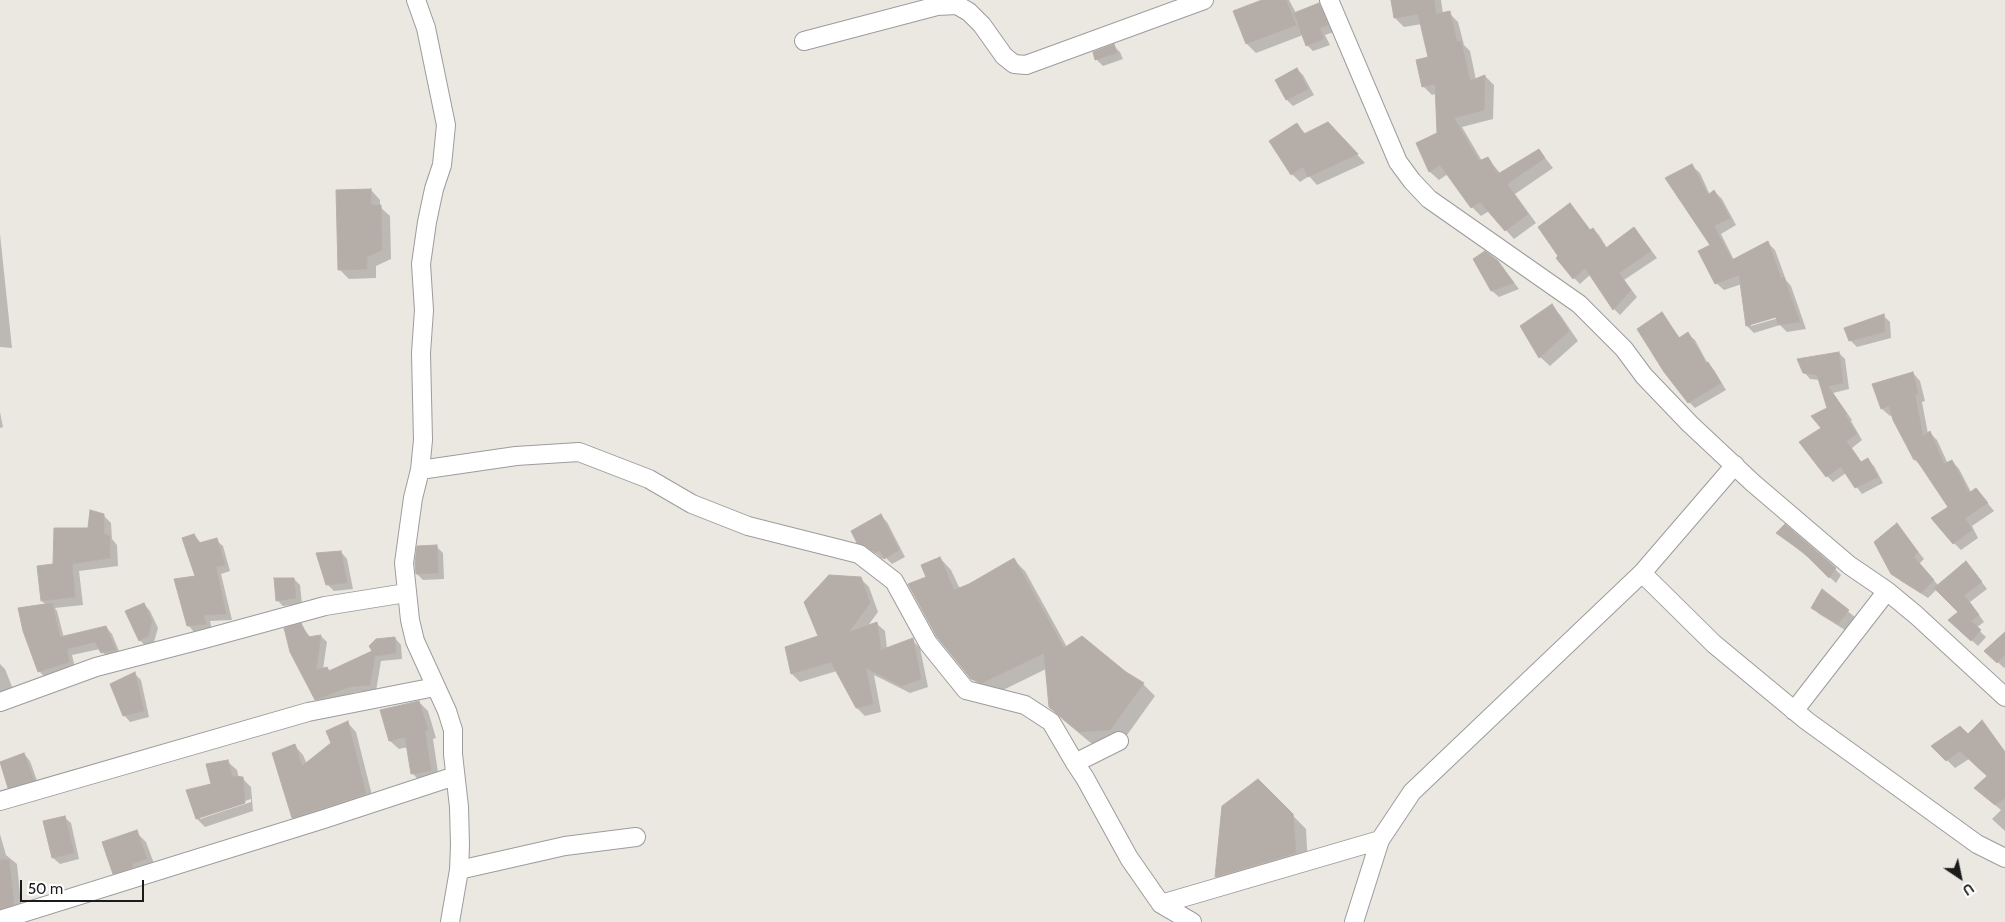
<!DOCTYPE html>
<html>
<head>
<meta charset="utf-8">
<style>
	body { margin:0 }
	#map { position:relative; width:2005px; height:922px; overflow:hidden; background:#ebe8e2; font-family:Cabin,sans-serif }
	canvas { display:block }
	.north { position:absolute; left:1935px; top:852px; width:50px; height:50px; -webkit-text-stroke:4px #fff; paint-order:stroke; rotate:146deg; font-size:14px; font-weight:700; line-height:20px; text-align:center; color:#1b1b1b }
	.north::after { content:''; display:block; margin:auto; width:18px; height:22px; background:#1b1b1b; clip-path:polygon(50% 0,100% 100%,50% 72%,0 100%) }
	.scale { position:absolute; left:20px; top:880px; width:124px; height:22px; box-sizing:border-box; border:2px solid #1b1b1b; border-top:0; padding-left:6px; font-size:15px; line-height:18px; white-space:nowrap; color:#1b1b1b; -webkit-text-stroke:4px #fff; paint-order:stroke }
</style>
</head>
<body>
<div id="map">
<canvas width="2005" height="922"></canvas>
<div class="north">U</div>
<div class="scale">50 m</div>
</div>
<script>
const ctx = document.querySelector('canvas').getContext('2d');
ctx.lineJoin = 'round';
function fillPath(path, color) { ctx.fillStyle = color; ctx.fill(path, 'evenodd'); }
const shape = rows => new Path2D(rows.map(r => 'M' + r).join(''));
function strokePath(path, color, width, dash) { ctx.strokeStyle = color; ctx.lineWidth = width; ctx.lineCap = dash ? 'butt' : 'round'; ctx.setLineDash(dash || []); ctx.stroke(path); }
const shadow = shape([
	[1265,0,1289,0,1296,13,1319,5,1325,11,1334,32,1325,35,1330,45,1313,51,1307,45,1303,35,1256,53,1247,44],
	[1392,0,1441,0,1443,14,1449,13,1458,22,1464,45,1470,51,1476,80,1485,76,1494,85,1493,119,1462,127,1482,161,1488,159,1501,174,1539,150,1553,168,1515,194,1536,223,1514,239,1489,211,1481,216,1472,207,1448,174,1439,180,1430,172,1418,144,1438,134,1436,94,1432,95,1423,86,1429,58,1422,24,1404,27,1395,18],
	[1114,46,1120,52,1123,59,1103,66,1096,59],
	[1297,69,1303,75,1314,95,1293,106,1287,100,1277,80],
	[1296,124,1306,134,1336,132,1365,163,1317,185,1309,176,1300,182,1292,174],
	[1692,166,1700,173,1710,195,1714,191,1722,199,1736,225,1721,234,1734,260,1768,243,1775,250,1786,280,1791,286,1806,329,1787,332,1780,325,1754,333,1747,326,1742,284,1724,290,1716,283,1712,246],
	[1781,314,1782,317,1751,326,1751,323],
	[371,190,380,200,380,207,390,216,391,259,376,266,376,278,349,279,339,269],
	[1570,204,1591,231,1593,229,1599,235,1607,248,1634,228,1657,258,1624,280,1637,297,1620,315,1614,309,1591,274,1580,284,1574,278,1560,256],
	[0,234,12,348,0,347],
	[1475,259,1498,262,1519,289,1499,297,1492,291],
	[1552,306,1561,316,1578,341,1550,366,1540,357],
	[1661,314,1680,338,1688,334,1695,340,1708,364,1714,370,1726,390,1695,408,1689,402],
	[1884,316,1890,322,1891,338,1857,347,1851,341,1845,328],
	[1839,353,1845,359,1849,389,1833,393,1852,420,1851,421,1862,440,1852,448,1862,463,1868,460,1874,466,1883,483,1862,494,1846,473,1833,482,1827,476,1823,429,1828,408,1820,380,1810,379,1804,372],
	[1913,373,1920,381,1925,401,1922,402,1928,434,1930,433,1937,440,1948,464,1952,461,1959,469,1971,492,1976,489,1994,511,1972,526,1978,538,1961,550,1954,543,1950,507,1922,467,1915,460,1892,415,1890,416,1882,409,1874,385],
	[0,412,3,427,0,428],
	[103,515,111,523,112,539,117,545,118,566,79,571,83,605,55,608,57,611,64,638,106,627,112,634,121,656,108,658,100,649,72,655,75,668,45,677,39,671,46,605,42,601,55,565],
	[881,516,887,522,905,557,892,564,885,557,882,559,873,551,865,549,858,542],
	[1897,525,1924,559,1919,564,1939,586,1972,569,1987,589,1970,602,1984,622,1976,628,1986,637,1978,646,1956,626,1960,612,1937,589,1928,598,1901,581,1894,575],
	[1778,533,1835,569,1841,575,1836,583,1811,560],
	[194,535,201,543,216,540,223,546,230,571,221,574,232,620,210,621,212,630,194,632,188,625,197,577],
	[436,546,443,553,444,579,423,580,417,574],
	[341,552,347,559,353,589,334,591,328,585],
	[940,558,951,570,960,589,1014,560,1025,571,1067,647,1125,673,1143,684,1155,696,1122,742,1092,744,1062,719,1050,707,1046,669,995,694,984,690,972,678,928,578],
	[294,579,300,585,302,604,283,606,277,600],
	[861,579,869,587,878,612,867,627,876,623,885,631,887,649,912,640,920,648,928,687,910,693,874,675,881,712,865,716,857,708,837,671,800,682,792,674,786,648,819,636],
	[1822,591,1855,617,1845,630,1819,614,1813,608],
	[144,604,150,611,158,628,154,642,146,647,140,640],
	[301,625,311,638,321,636,327,642,323,669,327,668,330,672,374,652,395,638,401,645,402,659,381,661,376,691,356,692,323,705,316,699],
	[2005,633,2005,667,2004,668,1986,651],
	[0,664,5,669,13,689,0,692],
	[135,674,141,680,149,717,130,722,124,715],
	[419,702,428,711,436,738,433,739,439,779,421,782,412,773,408,747,399,749,390,741,382,711],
	[1982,722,2003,749,2000,752,2005,758,2005,831,1992,819,2001,810,1975,788,1989,777,1969,759,1955,768,1933,746,1968,736],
	[348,723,356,732,374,803,302,826,293,817,295,746,303,755,307,764,332,744],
	[24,754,30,761,39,786,15,793,9,787],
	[228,762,237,770,239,778,242,778,251,787,253,811,205,827,197,819,212,785],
	[251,799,251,802,200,819,200,816],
	[1258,780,1306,829,1308,866,1229,889,1216,877,1224,807],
	[64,817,71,823,79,859,60,864,53,858,45,822],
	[136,832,146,842,156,869,124,883,114,873],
	[0,834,6,855,17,864,22,913,0,922]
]);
const building = shape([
	[1262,0,1286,0,1296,25,1246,44,1233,11,1262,0],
	[1391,0,1434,0,1436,14,1450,11,1457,42,1461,41,1470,81,1485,75,1484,110,1454,118,1479,161,1488,157,1498,174,1539,149,1545,158,1507,184,1528,214,1505,231,1480,202,1471,208,1440,165,1429,172,1416,143,1437,133,1435,84,1422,87,1416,60,1428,57,1418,14,1394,18,1391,0],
	[1319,3,1328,25,1320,28,1324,39,1306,46,1294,13,1319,3],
	[1114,44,1117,53,1095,60,1093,52,1114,44],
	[1297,68,1308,89,1286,100,1275,80,1297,68],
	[1328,122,1358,154,1308,177,1303,167,1291,175,1269,141,1297,123,1304,134,1328,122],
	[1692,164,1708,195,1714,190,1730,218,1714,226,1732,260,1768,241,1781,278,1784,277,1800,322,1778,325,1776,317,1746,326,1739,275,1715,284,1698,251,1710,245,1665,178,1692,164],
	[371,189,371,205,381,205,382,250,367,257,367,269,338,270,336,190,371,189],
	[1570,203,1590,230,1593,228,1606,248,1634,227,1651,251,1619,273,1631,290,1613,310,1585,268,1573,279,1556,258,1558,256,1538,227,1570,203],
	[1485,251,1498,261,1514,283,1491,291,1473,259,1485,251],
	[1552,304,1569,331,1539,358,1520,326,1552,304],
	[1662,312,1679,338,1688,332,1706,363,1708,362,1721,383,1688,403,1664,372,1637,329,1662,312],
	[1884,314,1885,332,1849,341,1844,328,1884,314],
	[1839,352,1843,383,1828,386,1847,414,1845,415,1857,434,1846,441,1861,462,1868,458,1878,477,1855,488,1841,467,1826,477,1799,442,1821,428,1811,416,1827,408,1817,375,1803,373,1797,359,1839,352],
	[1913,372,1918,394,1915,395,1923,436,1930,431,1944,464,1952,460,1969,493,1976,488,1988,503,1965,518,1972,530,1953,544,1931,518,1948,507,1916,459,1914,460,1893,420,1889,406,1881,409,1872,384,1913,372],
	[90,510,104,514,104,534,110,536,110,558,72,564,75,597,41,601,37,566,53,564,54,528,88,528,90,510],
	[881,514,899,550,884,559,880,550,875,553,865,545,857,543,851,531,881,514],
	[1897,523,1918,552,1914,557,1934,580,1921,593,1891,574,1874,542,1897,523],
	[1785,524,1836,568,1829,578,1804,553,1776,533,1785,524],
	[194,534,199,543,217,538,225,565,216,567,226,614,204,615,206,624,187,626,174,579,195,576,182,538,194,534],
	[437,545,438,573,416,574,415,563,417,546,437,545],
	[341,551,347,583,326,585,316,553,341,551],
	[940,557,954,590,969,584,1014,558,1064,648,1082,636,1126,672,1144,683,1110,730,1079,732,1049,707,1044,653,982,683,971,679,937,637,908,584,926,577,921,565,940,557],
	[1966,561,1982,582,1964,595,1979,615,1971,621,1981,630,1971,641,1948,620,1958,612,1934,588,1966,561],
	[829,575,861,577,870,603,849,632,877,622,881,650,913,638,921,679,901,686,866,668,873,704,856,708,831,662,791,674,785,647,818,636,804,602,829,575],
	[274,578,294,578,296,598,276,601,274,578],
	[1822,589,1849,610,1838,624,1811,608,1822,589],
	[52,603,60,637,106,626,116,650,101,653,95,642,67,649,69,662,38,672,23,631,18,608,52,603],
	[144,603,152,621,148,636,139,641,125,611,144,603],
	[301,623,308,637,321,635,316,670,327,667,329,671,372,651,369,646,376,639,395,637,396,653,375,656,370,685,349,687,315,700,290,652,284,628,301,623],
	[2005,632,2005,654,1997,663,1984,651,2005,632],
	[135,672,144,711,123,716,110,684,135,672],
	[419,701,428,730,425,731,431,771,411,774,405,737,389,741,380,710,419,701],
	[1982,720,2005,752,2005,798,1995,805,1974,788,1987,776,1960,751,1946,761,1931,746,1960,726,1968,734,1982,720],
	[348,721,366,794,292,818,272,753,295,744,302,766,331,743,326,731,348,721],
	[24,753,34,780,8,788,0,762,24,753],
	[228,760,232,776,243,777,245,803,196,819,186,790,211,784,206,764,228,760],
	[1258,779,1293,814,1296,853,1215,877,1222,806,1258,779],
	[65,816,74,853,52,858,43,821,65,816],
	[137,830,147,859,132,864,133,867,113,874,102,842,137,830],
	[0,860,9,860,14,905,0,909,0,860]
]);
const street = shape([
	[416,0,426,28,446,125,442,165,434,189,427,222,421,264,424,310,421,353,423,440,420,470,413,498,404,563,410,620,415,641,447,711,453,730,453,754,459,807,460,845,459,870,450,922],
	[1329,0,1398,162,1412,181,1429,199,1579,304,1624,349,1644,376,1690,424,1753,483,1849,565,1887,591,1916,615,2005,697],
	[804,41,937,6,957,5,969,12,982,25,1004,56,1014,64,1026,65,1204,0],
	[420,470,516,456,579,452,649,479,692,504,748,526,859,554,894,581,928,643,966,690,1025,705,1051,722,1075,763,1085,778,1129,858,1161,904,1192,922],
	[1642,573,1714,644,1807,721,1977,844,2005,858],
	[0,702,96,667,204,639,325,606,406,593],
	[1794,711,1887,591],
	[1075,763,1119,741],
	[0,801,308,712,435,687],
	[459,870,565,846,636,837],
	[1161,904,1380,840],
	[0,920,324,819,455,776],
	[1354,922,1380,840,1412,792,1642,573,1735,465]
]);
fillPath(shadow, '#0003');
fillPath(building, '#b4ada8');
strokePath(building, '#bbafa6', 1);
strokePath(street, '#9c9c9c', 20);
strokePath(street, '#fff', 18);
</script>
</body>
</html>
